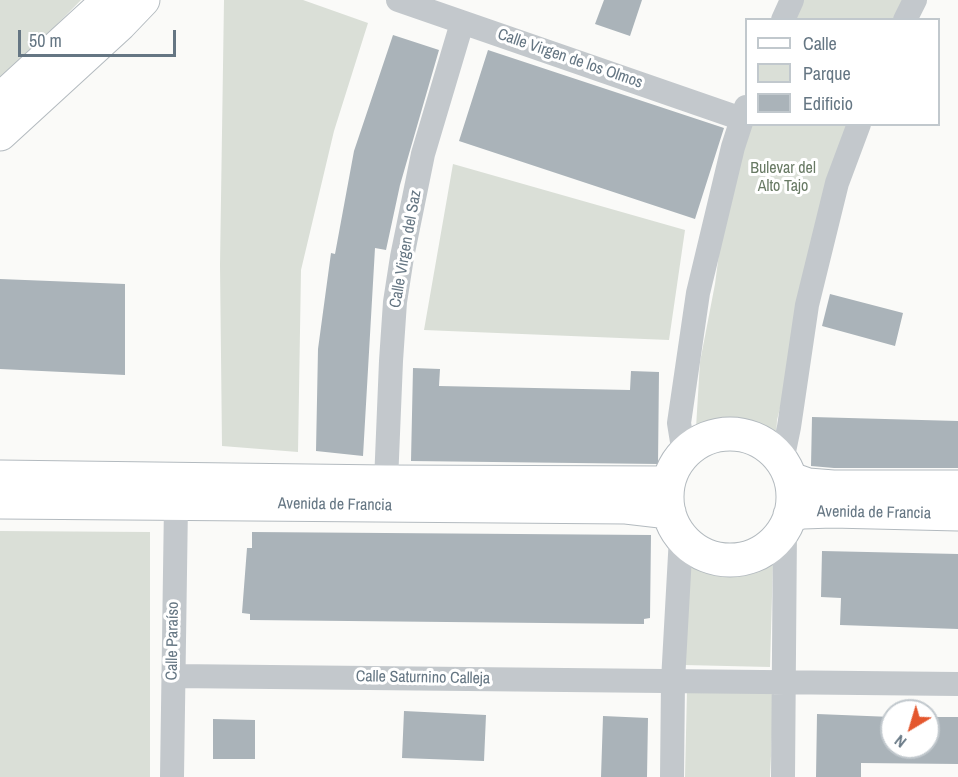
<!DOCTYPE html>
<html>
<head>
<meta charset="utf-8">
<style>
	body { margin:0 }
	#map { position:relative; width:958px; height:777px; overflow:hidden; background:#fafaf8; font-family:"Archivo Narrow",sans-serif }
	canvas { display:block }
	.legend { position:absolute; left:745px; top:18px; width:195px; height:108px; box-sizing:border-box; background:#fff; border:2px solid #c1c8cd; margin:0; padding:8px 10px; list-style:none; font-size:18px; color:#657683 }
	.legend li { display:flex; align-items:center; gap:12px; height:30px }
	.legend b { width:30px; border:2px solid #c1c8cd }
	.north { position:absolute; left:880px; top:699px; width:60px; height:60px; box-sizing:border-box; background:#fff; border:2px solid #c1c8cd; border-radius:50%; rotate:218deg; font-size:16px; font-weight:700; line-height:24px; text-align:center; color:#657683 }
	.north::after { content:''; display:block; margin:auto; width:21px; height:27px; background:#e4572e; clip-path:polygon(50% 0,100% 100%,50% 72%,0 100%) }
	.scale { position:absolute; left:18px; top:30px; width:158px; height:27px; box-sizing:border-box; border:3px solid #657683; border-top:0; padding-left:8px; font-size:18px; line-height:21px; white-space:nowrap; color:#657683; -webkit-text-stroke:4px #fff; paint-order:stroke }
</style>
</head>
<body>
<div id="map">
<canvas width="958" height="777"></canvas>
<ul class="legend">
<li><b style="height:8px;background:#fff"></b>Calle</li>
<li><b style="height:16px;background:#dadfd7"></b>Parque</li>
<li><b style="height:16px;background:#aab3b9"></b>Edificio</li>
</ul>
<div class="north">N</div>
<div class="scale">50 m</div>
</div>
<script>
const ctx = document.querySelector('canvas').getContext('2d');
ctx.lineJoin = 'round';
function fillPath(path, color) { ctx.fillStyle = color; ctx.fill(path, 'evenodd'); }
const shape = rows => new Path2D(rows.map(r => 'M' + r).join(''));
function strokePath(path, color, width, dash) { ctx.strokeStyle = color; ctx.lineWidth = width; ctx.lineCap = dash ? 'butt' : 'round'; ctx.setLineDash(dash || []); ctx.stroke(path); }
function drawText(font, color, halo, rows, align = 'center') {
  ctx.font = font + ' "Archivo Narrow",sans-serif'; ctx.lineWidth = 6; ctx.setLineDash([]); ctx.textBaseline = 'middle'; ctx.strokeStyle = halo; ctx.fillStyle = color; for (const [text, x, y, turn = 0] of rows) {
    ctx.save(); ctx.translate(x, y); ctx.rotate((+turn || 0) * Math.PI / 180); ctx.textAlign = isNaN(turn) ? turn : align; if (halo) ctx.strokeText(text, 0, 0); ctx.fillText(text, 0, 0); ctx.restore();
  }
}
const green = shape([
	[0,0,81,0,30,52,0,78],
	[224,0,303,0,368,23,334,131,301,270,298,452,222,446,220,265],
	[795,0,917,0,908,19,787,20],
	[746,124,862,125,837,183,777,420,776,437,773,437,770,450,695,444,700,362,715,284,733,147],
	[453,164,685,230,669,340,424,330],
	[0,531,150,532,150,777,0,777],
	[689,558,721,576,753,574,773,561,770,667,684,665],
	[687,690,774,693,770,777,685,777]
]);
const building = shape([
	[604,0,642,0,630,36,595,24],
	[393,35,439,50,400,185,386,250,375,248,363,456,316,451,318,349,331,253,335,254,354,151],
	[488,50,724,128,695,219,459,141],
	[0,279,125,284,125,375,0,369],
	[830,294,903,313,895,346,822,326],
	[413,368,440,369,439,386,630,390,631,371,659,372,658,464,411,461],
	[812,417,958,421,958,468,834,468,811,466],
	[252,532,651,535,650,618,644,619,644,624,250,620,250,614,242,613,247,548,252,548],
	[822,551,958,554,958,629,840,625,841,598,821,597],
	[404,711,486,715,484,761,402,758],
	[817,714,892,717,892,747,928,747,928,717,958,717,958,764,861,763,861,777,816,777],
	[603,716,648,718,647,777,601,777],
	[213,719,255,720,255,759,213,759]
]);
const street = shape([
	[398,0,742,119],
	[783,20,792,0],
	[905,20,915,0],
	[684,454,679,423,698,293,733,147,746,107],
	[782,461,789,427,807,305,837,183,859,124],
	[386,482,391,361,395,302,402,257,423,154,462,23],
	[173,676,958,684],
	[172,777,176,504],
	[672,777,673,681,681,537],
	[783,777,785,528]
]);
const secondary = shape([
	[0,100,109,0],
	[0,134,120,24,143,0],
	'667 497a63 63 0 1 1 126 0a63 63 0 1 1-126 0Z',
	[0,477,386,482,668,483],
	[791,479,808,485,833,487,958,487],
	[0,502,626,507,669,512],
	[790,515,803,512,832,511,958,514]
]);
const streetNames = [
	["Calle Virgen de los Olmos",570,59,19],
	["Calle Virgen del Saz",406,249,-80],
	["Avenida de Francia",335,505,1],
	["Avenida de Francia",874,513,1],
	["Calle Paraíso",173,641,-89],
	["Calle Saturnino Calleja",423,678,1]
];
const parkNames = [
	["Bulevar del",783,169],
	["Alto Tajo",783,187]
];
fillPath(green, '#dadfd7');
fillPath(building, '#aab3b9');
strokePath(secondary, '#b3babf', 35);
strokePath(street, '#c3c8cc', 24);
strokePath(secondary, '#fff', 33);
drawText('16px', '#657683', '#fff', streetNames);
drawText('16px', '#687a64', '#fff', parkNames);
</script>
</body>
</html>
